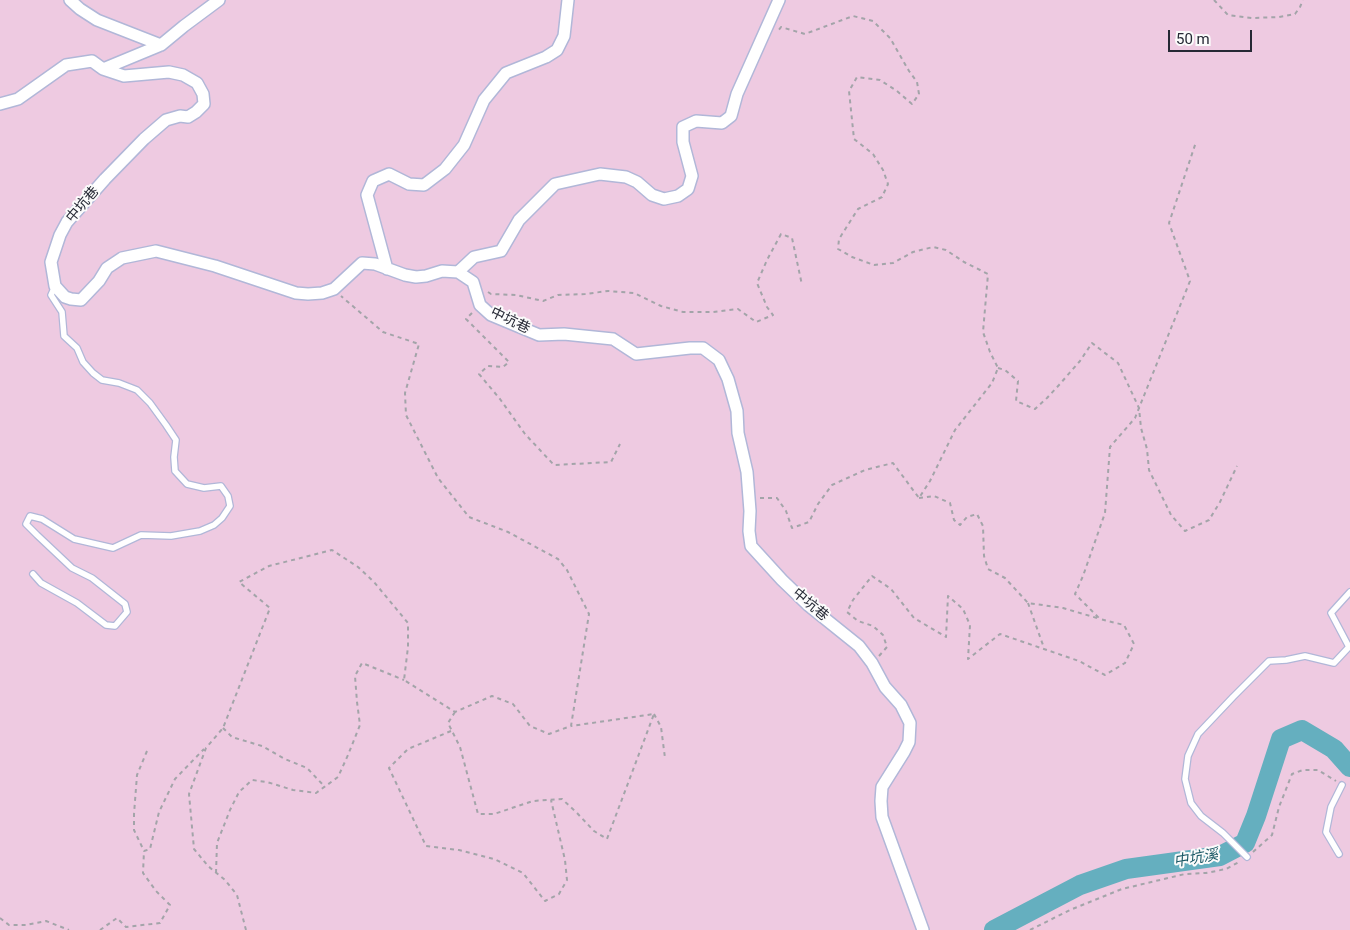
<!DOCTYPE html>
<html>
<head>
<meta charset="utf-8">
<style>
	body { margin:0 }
	#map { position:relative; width:1350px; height:930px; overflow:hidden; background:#fbfbfb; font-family:Roboto,sans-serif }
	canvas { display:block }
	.scale { position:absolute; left:1168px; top:30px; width:84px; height:22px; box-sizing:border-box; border:2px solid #262935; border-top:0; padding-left:6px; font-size:15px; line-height:18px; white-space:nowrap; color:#262935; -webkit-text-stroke:4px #fbfbfb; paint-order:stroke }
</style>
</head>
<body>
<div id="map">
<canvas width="1350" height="930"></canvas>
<div class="scale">50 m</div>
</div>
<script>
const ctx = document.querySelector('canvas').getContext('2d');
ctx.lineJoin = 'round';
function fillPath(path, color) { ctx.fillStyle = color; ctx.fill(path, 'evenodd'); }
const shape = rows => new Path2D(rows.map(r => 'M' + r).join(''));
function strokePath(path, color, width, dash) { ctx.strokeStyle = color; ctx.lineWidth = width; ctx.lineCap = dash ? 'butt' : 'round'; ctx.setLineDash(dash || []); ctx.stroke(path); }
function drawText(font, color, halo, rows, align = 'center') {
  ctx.font = font + ' Roboto,"Noto Sans TC",sans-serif'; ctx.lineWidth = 4; ctx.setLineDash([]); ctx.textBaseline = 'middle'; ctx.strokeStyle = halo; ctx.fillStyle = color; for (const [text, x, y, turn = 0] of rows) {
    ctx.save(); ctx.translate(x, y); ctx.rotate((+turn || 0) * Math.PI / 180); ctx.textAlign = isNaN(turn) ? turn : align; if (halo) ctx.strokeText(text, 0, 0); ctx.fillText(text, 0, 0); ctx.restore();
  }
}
const green = shape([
	[0,0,1350,0,1350,930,0,930]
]);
const river = shape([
	[994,930,1080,885,1126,869,1220,856,1245,843,1256,816,1281,739,1302,730,1334,749,1350,767]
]);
const path = shape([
	[1214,0,1228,15,1252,18,1279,17,1295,14,1300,7,1303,0],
	[488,292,491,294,516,295,543,301,558,295,585,294,608,291,634,293,661,306,683,312,713,312,738,309,756,322,773,315,767,307,757,283,767,260,781,234,792,238,802,285],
	[472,313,466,319,509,362,503,367,488,366,479,374,500,399,525,434,554,465,611,462,620,444],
	[998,368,1005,370,1018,381,1016,401,1035,409,1047,398,1059,385,1080,361,1092,343,1118,363,1139,408,1141,428,1147,449,1149,470,1171,515,1185,531,1209,520,1220,502,1237,466],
	[760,498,777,498,786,511,792,528,809,522,818,504,832,485,865,470,893,463,919,498,930,481,955,430,992,383,998,368,990,352,983,332,988,274,964,262,946,250,933,247,913,252,893,263,874,265,852,257,838,249,839,239,858,209,882,197,888,184,883,170,873,154,854,139,849,91,857,77,880,80,897,91,912,104,919,94,917,82,909,71,890,38,873,21,853,16,805,34,781,27,778,31],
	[919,498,934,496,950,503,954,520,960,525,967,517,977,514,983,526,984,556,988,569,1005,578,1028,603,1063,608,1097,618],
	[1028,603,1044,648],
	[879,656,887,647,883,635,873,626,858,621,847,612,853,600,872,576,891,589,914,618,946,637,948,596,963,609,970,625,968,659,1000,634,1079,661,1105,675,1125,663,1134,644,1124,625,1100,619,1075,594,1083,576,1105,513,1110,447,1135,418,1190,281,1169,223,1196,142],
	[455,712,448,723,460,747,478,814,494,814,533,801,562,799,577,813,594,831,607,839,654,714,571,726],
	[654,714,661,727,665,758],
	[223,728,232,737,262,746,285,759,307,768,325,787],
	[451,731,408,749,389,768,426,846,459,850,494,859,523,873,545,901,559,894,567,880,565,860,551,800],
	[147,751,137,775,134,814,134,830,144,851,150,849,159,812,175,779,204,749],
	[1253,852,1272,835,1279,807,1292,774,1303,770,1318,770,1336,781],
	[216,873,217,843,230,810,239,792,252,780,267,782,293,790,316,793,338,777,348,755,360,725,357,702,355,676,362,663,404,680],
	[0,918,9,925,26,925,46,921,69,930],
	[100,930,117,918,126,927,160,923,170,905,156,891,143,873,144,851],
	[246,930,237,895,225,880,208,866,194,849,189,794,206,748,223,728,270,608,239,582,269,566,332,550,358,567,374,582,408,623,408,647,404,680,455,712,492,696,513,704,530,726,549,734,571,726,589,614,567,570,558,559,508,532,469,517,438,478,406,415,405,393,419,344,383,332,341,296],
	[1030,930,1070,910,1122,889,1185,874,1206,873,1226,869,1239,862]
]);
const lane = shape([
	[33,574,41,583,77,603,106,625,115,626,127,612,125,604,92,578,72,568,37,535,26,524,30,516,42,519,74,539,113,548,141,535,171,536,200,531,214,525,222,518,230,506,228,496,221,486,204,488,187,484,175,471,174,457,176,440,166,425,150,403,137,390,119,383,102,380,93,373,83,362,77,348,64,336,62,312,51,295,55,286],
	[1339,854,1326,832,1331,807,1342,785],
	[1247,857,1223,833,1201,816,1191,803,1185,779,1188,756,1198,734,1233,697,1269,661,1286,660,1305,656,1334,663,1349,647,1331,613,1350,592]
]);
const street = shape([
	[70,0,80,9,97,20,161,45,103,69,124,76,169,72,183,75,197,83,203,94,204,104,196,112,188,117,180,116,166,120,144,139,105,179,67,222,60,235,51,262,55,286,65,297,71,299,81,300,99,281,107,268,122,258,156,251,215,266,296,293,308,294,322,293,334,289,362,263,375,264,405,275,416,277,426,276,442,271,458,272,473,282,480,305,491,315,539,335,564,334,613,339,636,354,690,348,703,348,719,360,728,379,737,411,738,433,747,472,750,511,749,531,751,546,782,580,808,605,859,646,872,663,885,687,901,705,910,723,909,742,904,752,882,787,881,801,882,817,923,930],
	[161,45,184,26,219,0],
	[0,104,18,99,66,65,92,61,103,69],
	[387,269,367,195,373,181,389,174,409,184,424,185,445,169,464,145,484,100,506,73,546,57,557,50,564,36,568,0],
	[458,272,474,257,501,251,519,220,555,184,600,174,626,177,637,182,652,195,664,199,678,196,688,189,692,176,683,142,683,127,696,121,722,123,731,116,737,94,779,0]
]);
const streetNames = [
	["中坑巷",83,205,-50],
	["中坑巷",510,321,26],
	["中坑巷",810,605,40]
];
const waterNames = [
	["中坑溪",1196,859,-10]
];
fillPath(green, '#eecae1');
strokePath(river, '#65afbf', 20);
strokePath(lane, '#b1b7d8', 8);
strokePath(street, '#b1b7d8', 14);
strokePath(path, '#a3a4a9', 2, [4, 4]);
strokePath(lane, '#fff', 5.5);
strokePath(street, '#fff', 11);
drawText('14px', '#262935', '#fbfbfb', streetNames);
drawText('italic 15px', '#1a5865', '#fbfbfb', waterNames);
</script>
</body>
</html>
